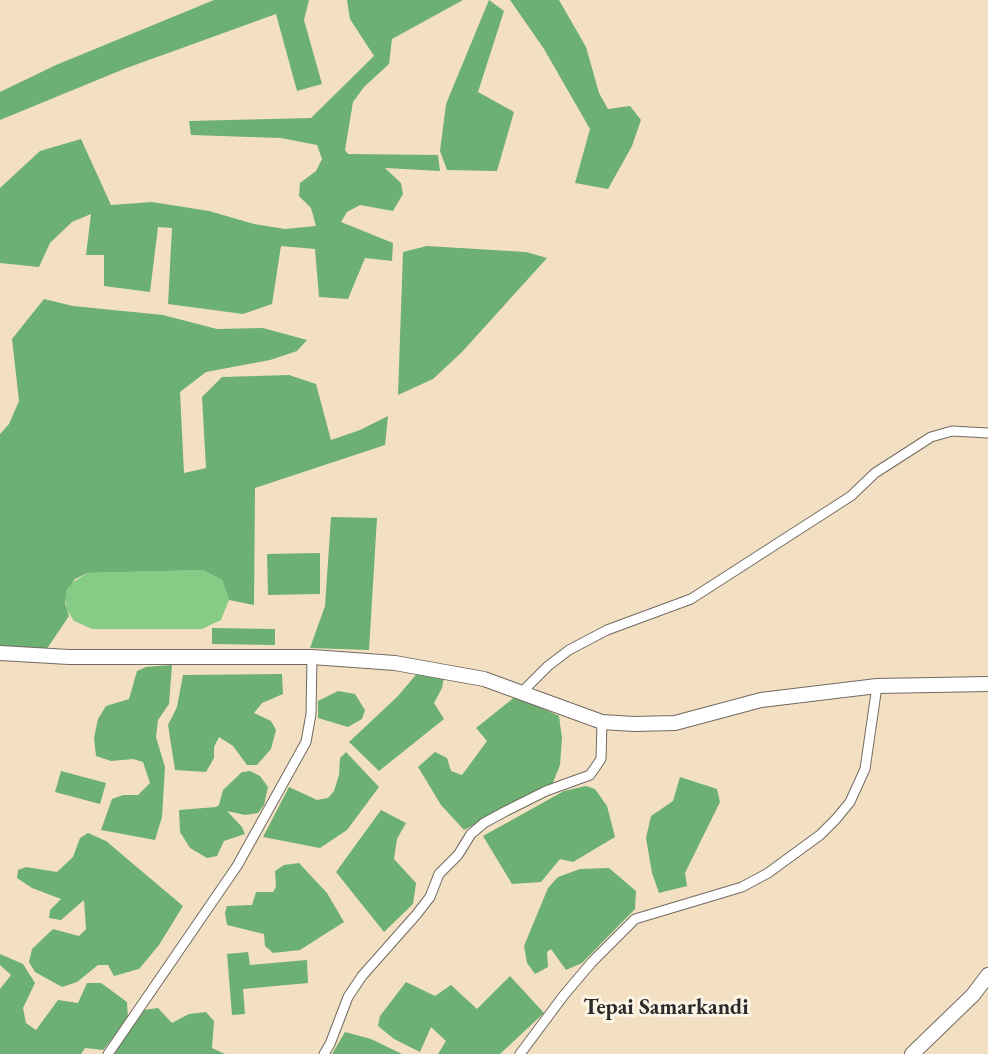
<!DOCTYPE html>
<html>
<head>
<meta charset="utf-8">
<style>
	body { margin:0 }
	canvas { display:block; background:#f3e0c2 }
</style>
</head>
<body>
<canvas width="988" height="1054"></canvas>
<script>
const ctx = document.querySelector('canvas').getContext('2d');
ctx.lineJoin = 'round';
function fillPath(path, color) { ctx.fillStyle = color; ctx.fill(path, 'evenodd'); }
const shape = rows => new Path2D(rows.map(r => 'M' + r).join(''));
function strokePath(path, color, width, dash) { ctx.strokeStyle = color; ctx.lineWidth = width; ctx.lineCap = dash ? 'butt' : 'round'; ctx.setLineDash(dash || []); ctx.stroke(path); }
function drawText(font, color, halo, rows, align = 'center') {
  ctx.font = font + ' "EB Garamond",serif'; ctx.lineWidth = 6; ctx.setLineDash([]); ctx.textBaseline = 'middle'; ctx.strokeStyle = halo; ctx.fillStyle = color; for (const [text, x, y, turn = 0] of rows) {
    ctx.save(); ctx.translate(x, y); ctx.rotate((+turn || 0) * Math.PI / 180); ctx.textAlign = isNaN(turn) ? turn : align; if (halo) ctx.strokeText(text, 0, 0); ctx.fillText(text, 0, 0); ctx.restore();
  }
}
const green = shape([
	[203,570,222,580,229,600,221,620,202,629,92,629,74,621,67,610,65,597,70,584,87,573]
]);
const forest = shape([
	[214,0,309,0,304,20,322,84,297,91,276,14,124,69,0,120,0,92,56,65],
	[347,0,463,0,392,39,389,64,364,87,353,102,345,150,348,154,438,155,440,171,385,168,401,183,403,194,393,211,360,205,347,212,341,222,393,243,392,261,365,258,348,299,319,297,315,249,281,246,272,304,243,314,168,304,172,228,158,227,150,292,104,286,104,255,86,255,91,214,72,222,50,243,39,267,0,263,0,188,40,151,81,139,111,205,152,202,209,211,254,224,285,229,316,226,311,208,299,196,300,183,316,171,322,159,317,145,281,138,191,135,189,121,311,118,374,56,350,19],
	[489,0,504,11,478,92,514,112,497,171,447,170,440,151,446,104],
	[510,0,559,0,586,47,599,93,608,109,630,106,641,120,632,146,608,189,575,183,590,129,544,49],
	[427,246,526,252,547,258,462,352,433,379,398,395,403,252],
	[44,299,73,306,163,315,217,329,263,328,307,340,297,351,270,360,206,372,180,392,184,473,206,468,202,397,222,377,289,375,316,384,331,440,360,430,388,416,385,445,255,488,254,605,229,600,222,580,203,570,87,573,75,579,67,590,65,603,69,616,44,653,0,657,0,434,9,424,19,401,12,339],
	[331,517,377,518,369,650,310,648,325,606],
	[320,553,320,594,268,595,267,554],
	[212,628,275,629,275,645,212,644],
	[172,665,169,704,158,720,156,737,165,767,162,817,155,840,101,830,112,799,123,795,138,795,150,783,143,762,133,759,111,761,96,756,94,738,98,719,106,706,129,699,137,671,146,667],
	[420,670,444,677,442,688,434,703,444,719,379,771,349,742,397,697],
	[282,674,283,694,262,703,254,713,271,721,276,730,271,749,257,765,247,765,233,746,219,737,214,747,214,758,206,772,175,770,168,725,177,707,183,675],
	[338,691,355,694,365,710,362,719,348,727,318,718,318,701],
	[516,696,559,716,562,738,560,765,552,785,464,830,441,805,418,767,435,752,447,758,451,771,462,775,487,741,476,728],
	[346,752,379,787,347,830,320,848,263,837,289,787,317,800,328,798,334,791,339,775,340,758],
	[61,771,106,783,100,804,55,792],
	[250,771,260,776,268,787,264,805,258,813,245,815,227,811,242,827,245,834,224,841,217,856,207,858,190,848,180,832,179,810,216,807,219,805,223,790,242,772],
	[680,777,717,789,720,802,685,873,687,886,659,893,652,873,646,838,651,816,673,801],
	[586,786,595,789,607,806,615,837,573,862,560,859,541,882,512,884,483,836,564,791],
	[381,810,406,823,397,839,394,859,416,883,413,904,384,932,336,872],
	[88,833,106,841,183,906,159,945,139,969,114,976,108,965,98,965,77,982,62,987,35,972,29,962,32,949,53,929,79,936,86,929,84,900,61,920,49,918,50,910,61,899,32,888,17,878,18,870,26,867,57,872,73,857,80,838],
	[299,863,327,893,344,922,300,950,273,953,265,946,264,934,227,925,225,913,227,906,252,905,256,892,273,892,276,887,275,871,284,865],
	[609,868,636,891,635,909,582,963,566,970,551,949,547,952,548,967,535,974,527,963,524,946,548,888,558,877,580,869],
	[248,952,250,965,307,960,308,983,243,989,245,1014,232,1015,227,954],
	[0,954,23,964,35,983,23,1008,26,1023,36,1030,58,1000,78,1003,87,983,101,983,127,1002,128,1019,103,1050,85,1048,81,1054,0,1054,0,989,11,975,0,965],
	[510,976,544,1013,500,1054,438,1054,446,1041,431,1027,420,1052,394,1039,378,1026,380,1016,406,982,435,996,451,985,477,1009],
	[158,1008,172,1023,189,1014,206,1012,214,1021,212,1048,225,1054,112,1054,144,1010],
	[345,1032,371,1039,402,1054,332,1054]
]);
const street = shape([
	[522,692,548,666,569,650,607,630,691,599,851,496,875,473,931,437,952,431,988,433],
	[108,1054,237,866,306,742,311,714,312,657],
	[324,1054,330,1044,348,997,362,976,416,915,430,897,439,874,458,855,471,834,484,823,506,811,546,791,590,775,601,759,602,722],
	[520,1054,564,995,592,962,635,919,742,887,768,873,820,835,836,819,850,802,865,769,877,686]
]);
const secondary = shape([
	[0,653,69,657,312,657,395,663,484,679,602,722,634,724,675,723,761,700,877,686,988,684],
	[912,1054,973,995,988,975]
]);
const quarterNames = [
	["Tepai Samarkandi",666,1008]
];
fillPath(green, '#86cc87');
fillPath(forest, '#6cb074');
strokePath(street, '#716a60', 11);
strokePath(secondary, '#716a60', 16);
strokePath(street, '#fff', 9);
strokePath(secondary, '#fff', 14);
drawText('bold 22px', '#2b2b2b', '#fcf5e5', quarterNames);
</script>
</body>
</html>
